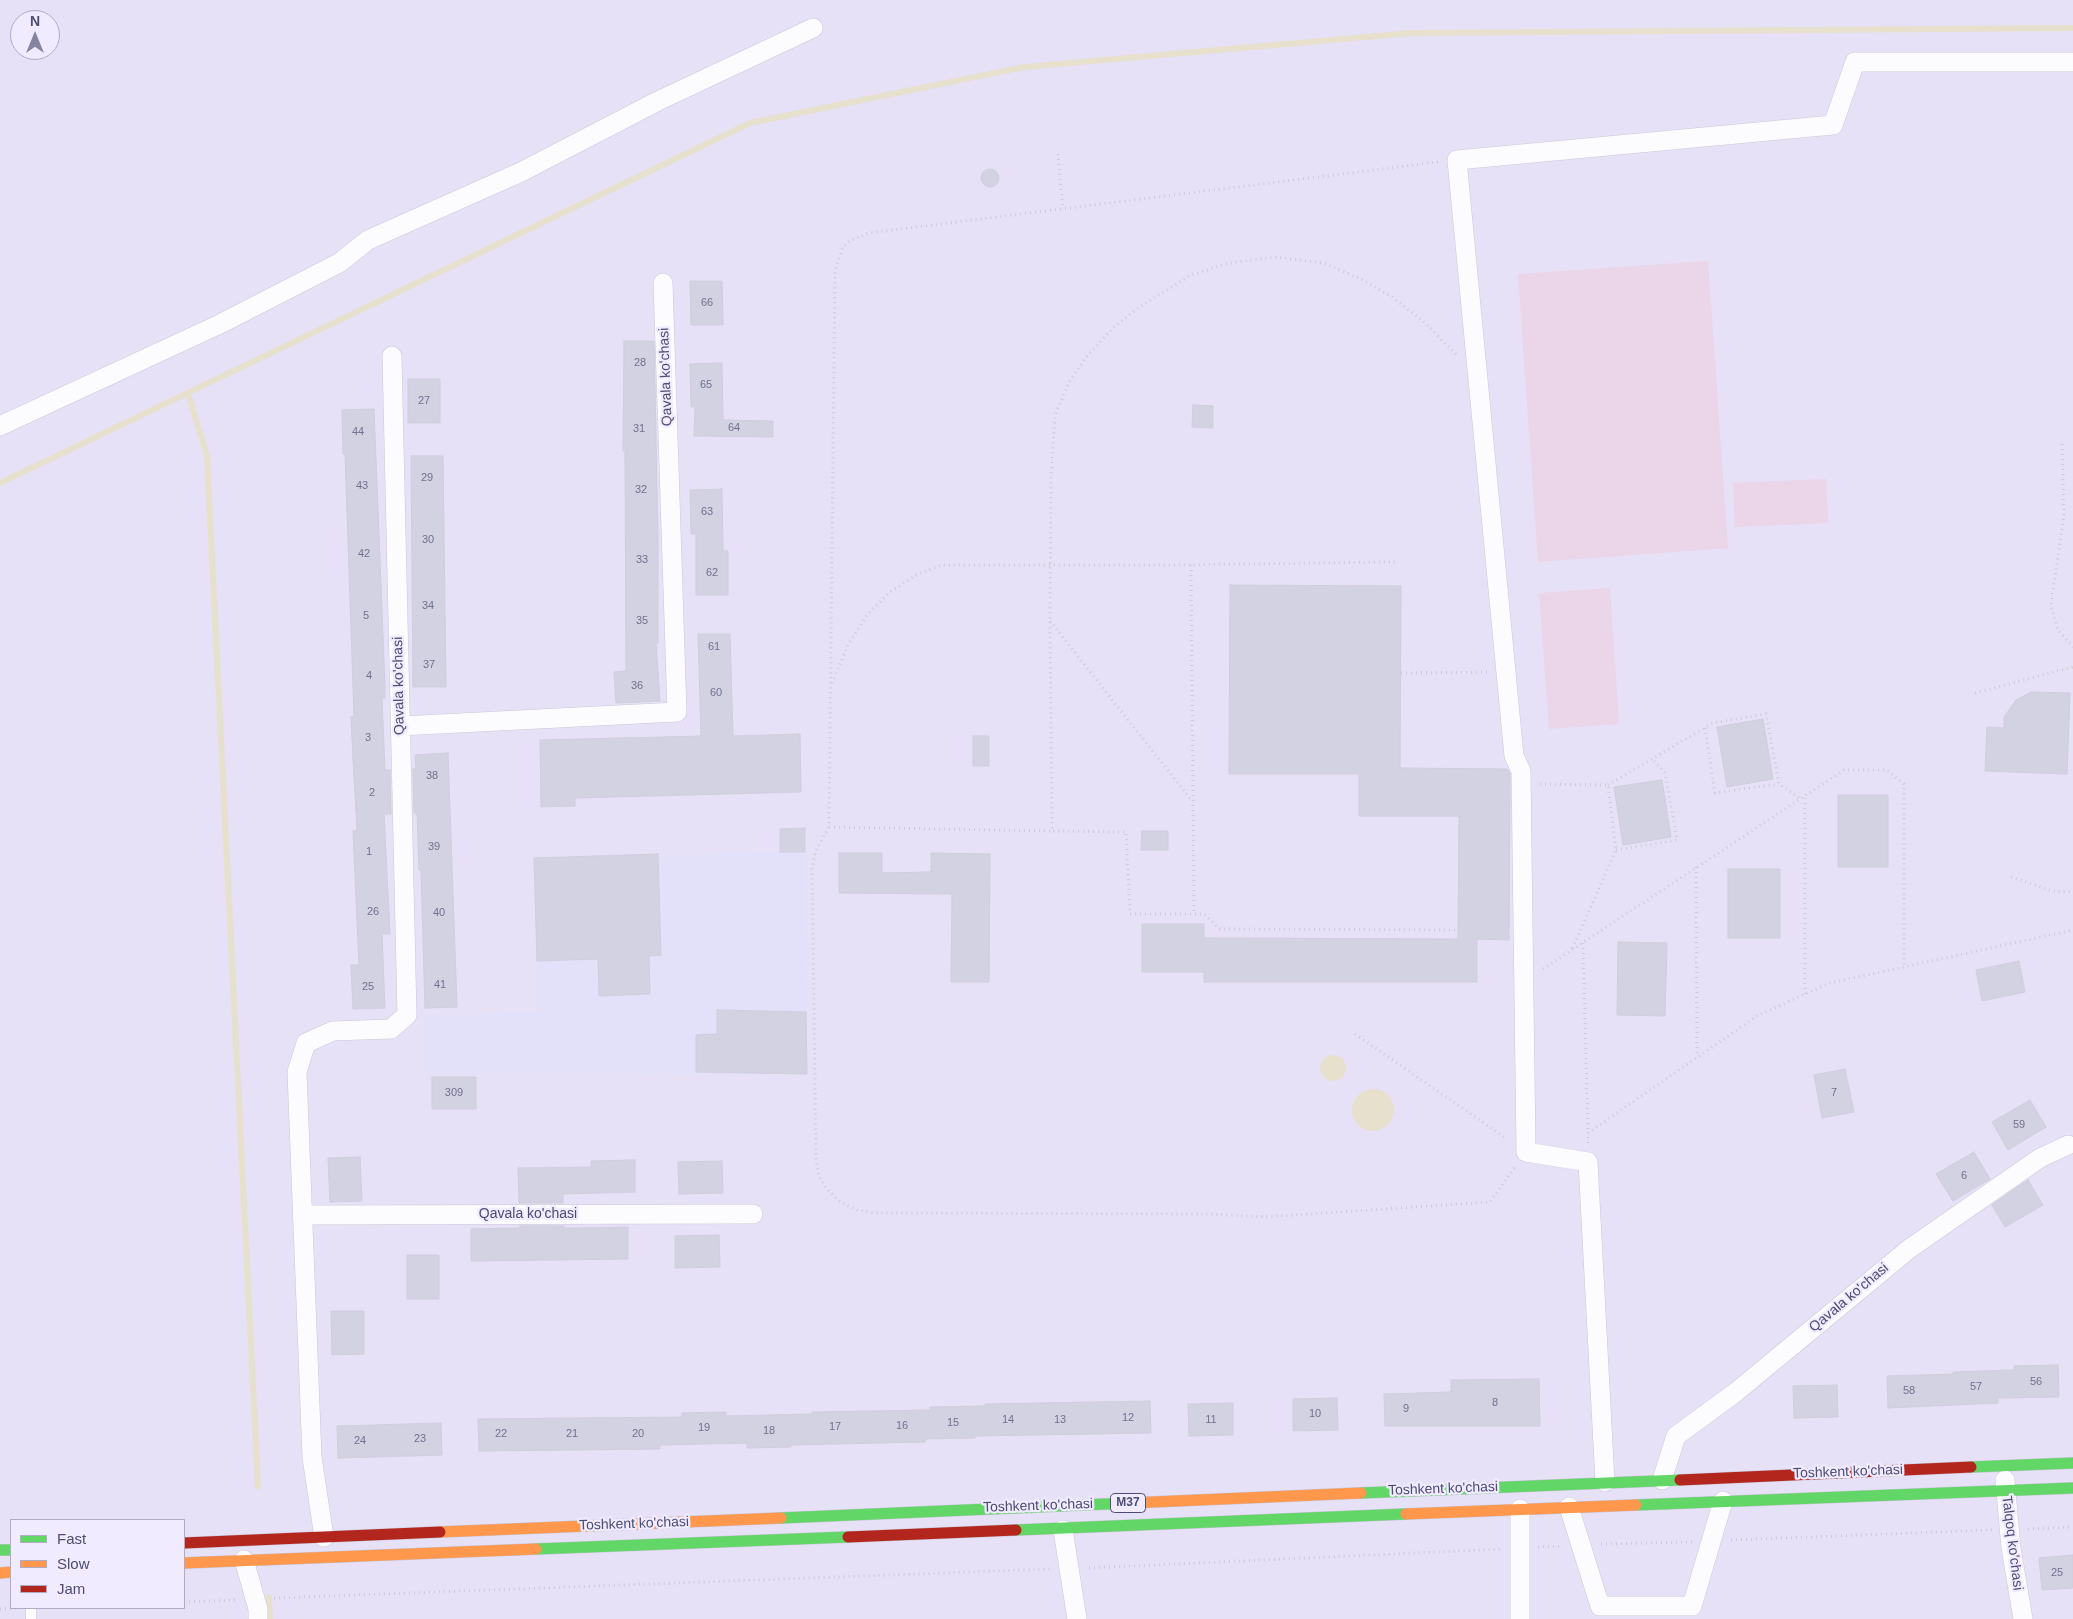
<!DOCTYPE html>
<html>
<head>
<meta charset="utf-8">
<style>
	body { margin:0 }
	#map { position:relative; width:2073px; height:1619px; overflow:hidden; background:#edeaf6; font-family:Arial,sans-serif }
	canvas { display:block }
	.legend { position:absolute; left:10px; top:1519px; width:175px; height:90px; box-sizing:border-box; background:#f0ebfe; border:1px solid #afabc6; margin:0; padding:6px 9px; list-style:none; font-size:15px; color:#4d4c72 }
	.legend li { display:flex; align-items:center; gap:10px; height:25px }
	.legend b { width:25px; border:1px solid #afabc6 }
	.north { position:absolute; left:10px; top:10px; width:50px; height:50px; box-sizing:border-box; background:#f0ebfe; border:1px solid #afabc6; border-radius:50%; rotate:0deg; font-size:14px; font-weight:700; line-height:20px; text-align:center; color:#4d4c72 }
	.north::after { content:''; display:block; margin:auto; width:18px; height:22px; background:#8583a0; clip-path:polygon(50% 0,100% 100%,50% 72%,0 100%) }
</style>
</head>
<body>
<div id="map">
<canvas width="2073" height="1619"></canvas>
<ul class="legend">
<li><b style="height:6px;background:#63d668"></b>Fast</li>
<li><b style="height:6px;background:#ff974d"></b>Slow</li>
<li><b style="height:6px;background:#b3261e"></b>Jam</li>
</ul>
<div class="north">N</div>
</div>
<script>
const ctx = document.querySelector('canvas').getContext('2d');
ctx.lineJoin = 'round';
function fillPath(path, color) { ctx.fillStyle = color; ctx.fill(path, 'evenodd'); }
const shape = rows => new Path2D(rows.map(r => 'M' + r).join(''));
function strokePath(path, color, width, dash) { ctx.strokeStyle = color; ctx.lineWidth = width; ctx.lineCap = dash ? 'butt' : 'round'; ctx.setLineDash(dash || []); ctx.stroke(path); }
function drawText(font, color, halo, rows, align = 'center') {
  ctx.font = font + ' Arial,sans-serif'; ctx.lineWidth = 4.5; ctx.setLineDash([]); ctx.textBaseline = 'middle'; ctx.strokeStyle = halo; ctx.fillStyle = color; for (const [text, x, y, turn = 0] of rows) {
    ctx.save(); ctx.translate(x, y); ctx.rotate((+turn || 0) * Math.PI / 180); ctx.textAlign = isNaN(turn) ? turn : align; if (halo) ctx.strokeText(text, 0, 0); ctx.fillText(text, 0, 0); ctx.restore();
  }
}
const residential = shape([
	[0,0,2073,0,2073,1619,0,1619],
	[20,20,50,20,50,50,20,50],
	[11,1520,184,1520,184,1608,11,1608]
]);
const commercial = shape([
	[805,852,807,1074,425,1073,424,1017,538,1012,534,859]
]);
const green = shape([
	[1708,261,1728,548,1538,562,1518,274],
	[1826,479,1828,523,1735,527,1733,483],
	[1610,588,1619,724,1549,729,1539,593]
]);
const water = shape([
	'1320 1068a13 13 0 1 1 26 0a13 13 0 1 1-26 0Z',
	'1352 1110a21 21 0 1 1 42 0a21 21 0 1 1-42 0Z'
]);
const stream = shape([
	[188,393,207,456,258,1486],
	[0,483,750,123,1024,67,1412,33,2073,28],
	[269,1597,270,1619]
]);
const building = shape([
	'981 178a9 9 0 1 1 18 0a9 9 0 1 1-18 0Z',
	[690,281,722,281,723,325,691,325,690,281],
	[624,341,654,341,658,538,658,643,656,643,660,701,616,703,614,672,626,671,625,451,623,451,624,341],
	[722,363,723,420,773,421,773,437,694,436,695,407,691,407,690,364,722,363],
	[408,379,440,379,440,423,408,423,408,379],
	[1193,405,1213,406,1213,428,1192,427,1193,405],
	[374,409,385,687,385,698,382,698,385,770,390,770,391,814,384,814,390,934,382,934,385,1008,353,1009,351,965,359,965,353,831,357,830,353,760,351,717,354,716,345,454,343,454,342,410,374,409],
	[411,456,443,456,446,687,413,687,411,456],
	[722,489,723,551,728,551,728,595,696,595,696,534,691,534,690,490,722,489],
	[1230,585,1401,586,1400,768,1507,769,1510,773,1509,940,1477,939,1477,982,1204,982,1204,972,1142,972,1142,924,1204,924,1204,938,1458,939,1459,816,1359,816,1359,774,1229,774,1230,585],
	[698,634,730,634,733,736,800,734,801,792,575,798,575,806,541,807,540,740,701,736,698,634],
	[2031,692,2070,693,2067,774,1985,771,1987,727,2004,728,2004,717,2016,700,2031,692],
	[1763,719,1773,779,1727,787,1717,727,1763,719],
	[973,736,989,736,989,766,973,766,973,736],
	[448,753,457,1007,425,1008,421,870,419,870,417,813,414,813,413,769,416,769,415,755,448,753],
	[1662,780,1671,837,1623,845,1614,787,1662,780],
	[1838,795,1888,795,1888,867,1838,867,1838,795],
	[805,828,805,852,780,852,780,829,805,828],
	[1142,831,1168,831,1168,850,1141,850,1142,831],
	[839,853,882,853,882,873,931,872,931,853,990,854,989,982,951,982,952,894,839,893,839,853],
	[658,854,661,955,649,956,650,994,599,996,598,959,537,961,534,858,658,854],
	[1728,869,1780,869,1780,938,1728,938,1728,869],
	[1618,942,1667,943,1665,1016,1617,1015,1618,942],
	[2019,961,2025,992,1982,1001,1976,970,2019,961],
	[717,1010,806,1012,807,1074,696,1072,696,1035,717,1034,717,1010],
	[1845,1069,1854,1112,1822,1118,1814,1075,1845,1069],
	[432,1077,476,1077,476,1109,432,1109,432,1077],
	[2030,1100,2046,1127,2008,1150,1992,1122,2030,1100],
	[1974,1152,1990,1179,1953,1201,1936,1174,1974,1152],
	[360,1157,362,1201,330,1202,328,1158,360,1157],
	[635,1160,635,1192,563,1194,563,1203,519,1203,518,1168,591,1167,591,1161,635,1160],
	[722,1161,723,1193,679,1194,678,1162,722,1161],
	[2028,1180,2043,1205,2005,1227,1992,1205,2028,1180],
	[520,1226,564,1226,564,1228,577,1228,628,1227,628,1259,471,1261,471,1229,520,1228,520,1226],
	[719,1235,720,1267,675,1268,675,1236,719,1235],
	[407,1255,439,1255,439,1299,407,1299,407,1255],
	[331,1311,364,1311,364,1354,332,1355,331,1311],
	[2058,1365,2059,1397,1998,1398,1998,1403,1888,1408,1887,1376,1953,1374,1953,1372,2014,1370,2014,1366,2058,1365],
	[1539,1379,1540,1426,1385,1426,1384,1394,1451,1392,1451,1380,1539,1379],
	[1837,1385,1838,1417,1794,1418,1793,1386,1837,1385],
	[1337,1398,1338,1430,1293,1431,1293,1399,1337,1398],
	[1150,1401,1151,1433,975,1436,975,1438,925,1439,925,1442,791,1445,791,1447,747,1448,747,1443,660,1445,660,1449,479,1451,478,1419,682,1417,682,1413,726,1412,726,1416,812,1414,812,1412,930,1410,930,1407,985,1406,985,1404,1150,1401],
	[1233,1403,1233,1435,1189,1436,1188,1404,1233,1403],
	[441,1423,442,1455,338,1458,337,1426,441,1423],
	[2073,1555,2073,1588,2042,1590,2039,1558,2073,1555]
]);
const path = shape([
	[1058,154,1063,209],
	[1438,162,869,233,851,240,843,247,835,270,829,827,816,850,812,868,816,1159,819,1176,826,1188,839,1201,857,1210,874,1213,1211,1214,1265,1217,1490,1202,1515,1167],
	[1456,354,1423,321,1392,297,1359,278,1323,263,1275,257,1229,263,1191,275,1138,308,1113,328,1087,356,1069,382,1055,415,1051,476,1050,621,1052,831,1126,832,1130,914,1204,914,1220,929,1458,930],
	[2062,444,2064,515,2051,605,2058,630,2073,647],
	[1191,565,1194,914],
	[1050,621,1192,801],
	[1401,673,1487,672],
	[832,683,848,645,867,615,890,592,918,574,942,565,1169,565,1396,562],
	[1975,693,2073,667],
	[1705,728,1715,793,1779,784],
	[1540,784,1608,785,1616,850,1572,949],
	[1608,785,1713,723,1766,714,1779,784,1801,799],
	[829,827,1052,831],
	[1616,850,1677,840,1665,773,1652,759],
	[1696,867,1697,1057],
	[2011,877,2053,891,2073,892],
	[1583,943,1588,1133],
	[1543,969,1844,770,1887,770,1904,784,1904,967],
	[1805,994,1805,796],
	[1355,1034,1507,1139],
	[1588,1143,1588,1133,1757,1016,1805,994,1830,983,2073,930],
	[2028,1529,2073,1527],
	[1731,1540,1992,1530],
	[1601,1544,1692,1542],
	[1538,1547,1562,1546],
	[1089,1568,1502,1549],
	[274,1598,1050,1569],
	[184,1602,236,1600],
	[0,1609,17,1608]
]);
const lane = shape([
	[31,1608,31,1619]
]);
const street = shape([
	[0,426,220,324,339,263,368,240,521,172,658,101,813,28],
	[400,726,677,712,663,283],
	[302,1215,753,1214],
	[1662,1480,1676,1436,1736,1392,1909,1249,2040,1158,2068,1145],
	[2005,1480,2011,1548,2023,1619],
	[1605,1482,1588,1162,1526,1152,1521,771,1514,756,1457,160,1833,125,1855,62,2073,62],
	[1569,1507,1600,1606,1692,1606,1723,1501],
	[1063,1530,1077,1619],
	[324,1537,312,1457,297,1072,306,1043,333,1031,391,1029,407,1015,392,356],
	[244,1560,258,1609,258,1619],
	[1520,1619,1520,1509]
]);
const fast = shape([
	[1971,1467,2073,1463],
	[1361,1493,1680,1480],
	[1636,1505,2073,1488],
	[781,1518,1129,1503],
	[1016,1530,1406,1514],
	[536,1549,848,1537],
	[0,1550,11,1550]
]);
const slow = shape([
	[1129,1503,1361,1493],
	[1406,1514,1636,1505],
	[440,1532,781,1518],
	[184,1563,536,1549],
	[0,1573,11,1572]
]);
const jam = shape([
	[1680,1480,1971,1467],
	[848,1537,1016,1530],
	[184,1543,440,1532]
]);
const numberNames = [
	["66",707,303],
	["28",640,363],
	["65",706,385],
	["27",424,401],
	["64",734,428],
	["31",639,429],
	["44",358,432],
	["29",427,478],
	["43",362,486],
	["32",641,490],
	["63",707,512],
	["30",428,540],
	["42",364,554],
	["33",642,560],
	["62",712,573],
	["34",428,606],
	["5",366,616],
	["35",642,621],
	["61",714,647],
	["37",429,665],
	["4",369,676],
	["36",637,686],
	["60",716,693],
	["3",368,738],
	["38",432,776],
	["2",372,793],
	["39",434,847],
	["1",369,852],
	["26",373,912],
	["40",439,913],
	["41",440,985],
	["25",368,987],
	["309",454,1093],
	["7",1834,1093],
	["59",2019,1125],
	["6",1964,1176],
	["56",2036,1382],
	["57",1976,1387],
	["58",1909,1391],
	["8",1495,1403],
	["9",1406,1409],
	["10",1315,1414],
	["12",1128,1418],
	["14",1008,1420],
	["13",1060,1420],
	["11",1211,1420],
	["15",953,1423],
	["16",902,1426],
	["17",835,1427],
	["19",704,1428],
	["18",769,1431],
	["22",501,1434],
	["21",572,1434],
	["20",638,1434],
	["23",420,1439],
	["24",360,1441],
	["25",2057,1573]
];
const shields = [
	[1128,1503,35]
];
const shieldNames = [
	["M37",1128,1503]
];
const streetNames = [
	["Qavala ko'chasi",666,377,-92],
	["Qavala ko'chasi",399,686,-91],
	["Qavala ko'chasi",528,1214],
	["Qavala ko'chasi",1849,1298,-40],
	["Toshkent ko'chasi",1848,1472,-2],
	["Toshkent ko'chasi",1443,1489,-2],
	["Toshkent ko'chasi",1038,1506,-2],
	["Toshkent ko'chasi",634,1524,-2],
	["Talqoq ko'chasi",2012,1543,83]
];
fillPath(residential, '#e6e1f7');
fillPath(commercial, '#e2e1f9');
fillPath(green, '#ead5e9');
fillPath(water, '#e6e0cd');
strokePath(stream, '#e6e0cd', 6);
fillPath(building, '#d3d2e2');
strokePath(building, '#cfcdde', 1);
strokePath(lane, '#cac8d8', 11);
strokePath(street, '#cac8d8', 20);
strokePath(fast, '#c7c6d5', 12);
strokePath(slow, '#c7c6d5', 12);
strokePath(jam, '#c7c6d5', 12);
strokePath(path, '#cccbd6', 3, [1, 4]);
strokePath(lane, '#fcfcfe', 10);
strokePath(street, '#fcfcfe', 19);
strokePath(fast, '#63d668', 11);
strokePath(slow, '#ff974d', 11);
strokePath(jam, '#b3261e', 11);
drawText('11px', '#717090', null, numberNames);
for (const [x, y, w] of shields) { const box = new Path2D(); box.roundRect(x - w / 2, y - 9.5, w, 19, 4); ctx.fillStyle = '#f0ebfe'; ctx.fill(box); strokePath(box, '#4d4c72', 1); }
drawText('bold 12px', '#4d4c72', null, shieldNames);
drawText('14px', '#4d4c72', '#f0ebfe', streetNames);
</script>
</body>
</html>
